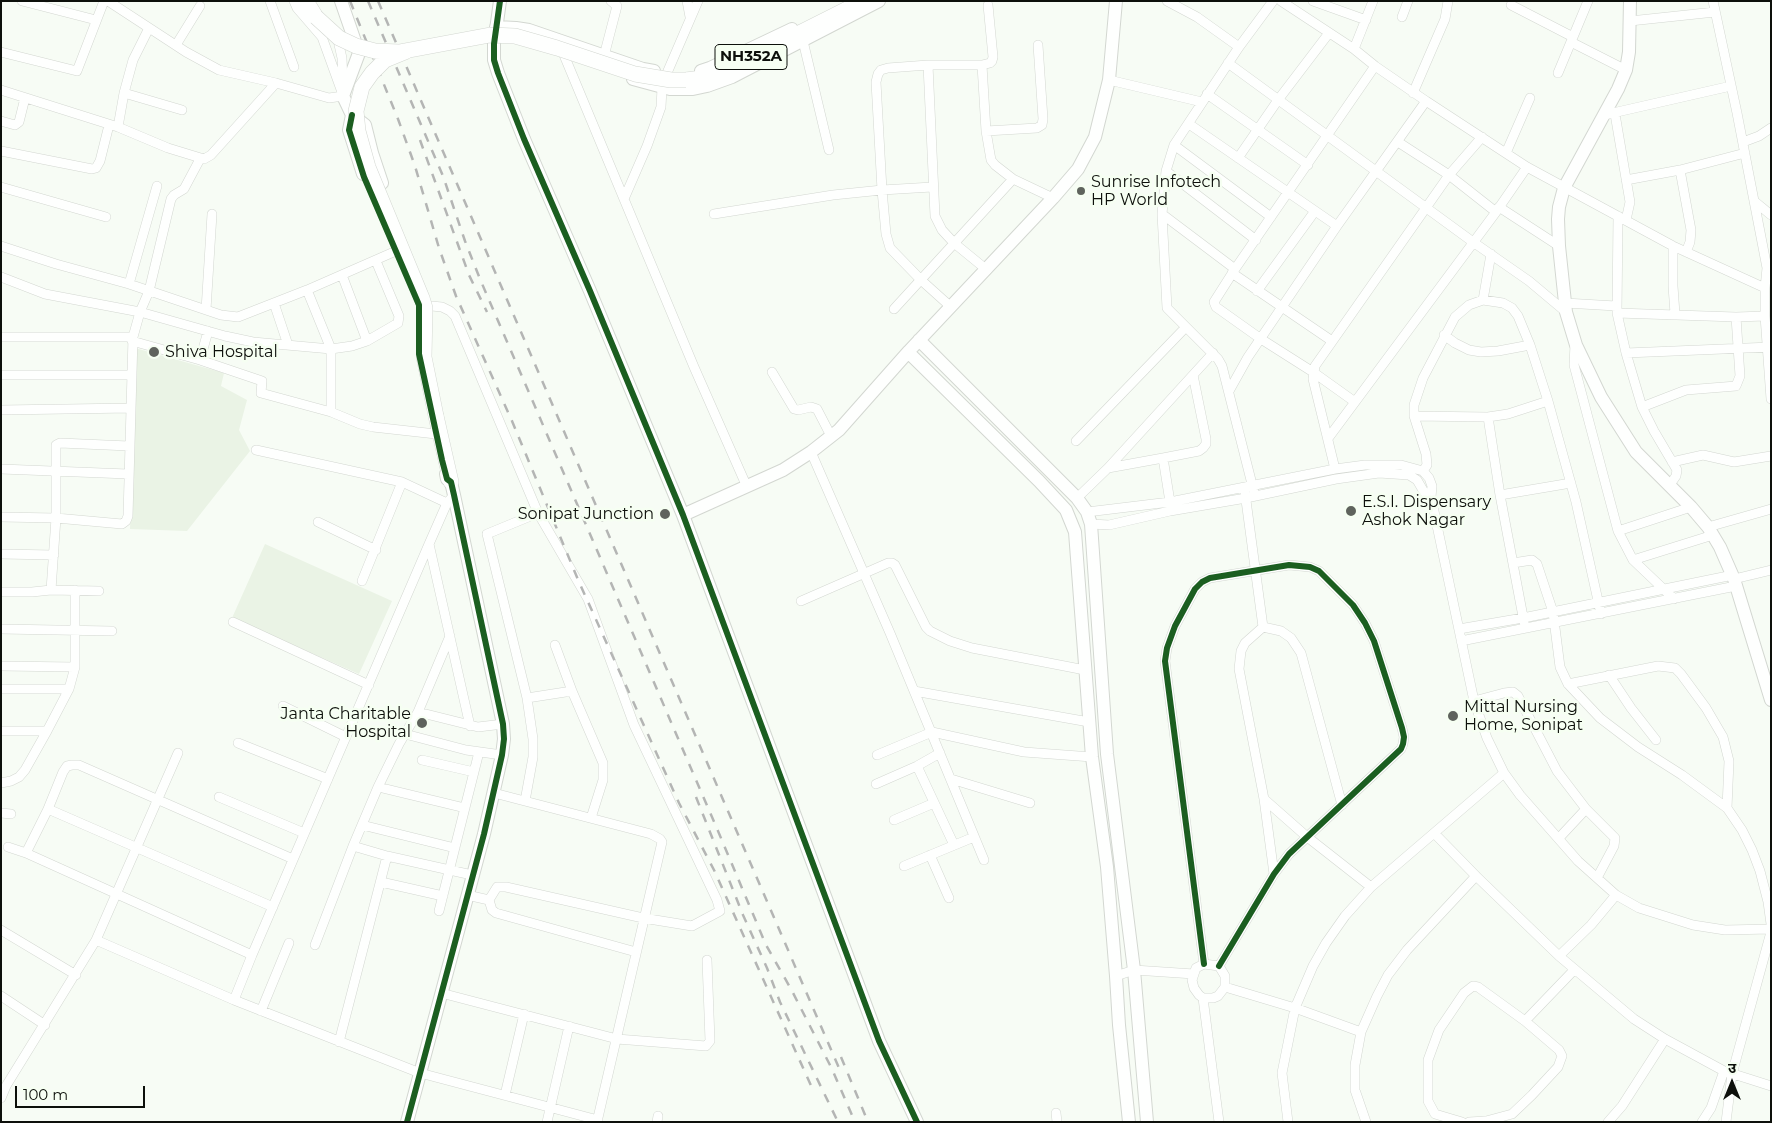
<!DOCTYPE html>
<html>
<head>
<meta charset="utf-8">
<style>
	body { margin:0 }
	#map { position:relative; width:1772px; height:1123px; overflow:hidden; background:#f7fcf5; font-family:Montserrat,"Noto Sans Devanagari",sans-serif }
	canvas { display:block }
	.frame { position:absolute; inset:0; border:2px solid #0d100b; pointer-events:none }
	.north { position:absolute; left:1707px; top:1058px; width:50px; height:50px; -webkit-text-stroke:4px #f6fff2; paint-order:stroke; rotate:0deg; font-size:14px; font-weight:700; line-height:20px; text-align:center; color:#0d100b }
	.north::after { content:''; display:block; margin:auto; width:18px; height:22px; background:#0d100b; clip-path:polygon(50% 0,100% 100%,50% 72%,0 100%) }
	.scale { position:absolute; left:15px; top:1086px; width:130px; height:22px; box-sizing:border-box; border:2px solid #0d100b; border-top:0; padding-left:6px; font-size:15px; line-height:18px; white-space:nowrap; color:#0d100b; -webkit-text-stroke:4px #f6fff2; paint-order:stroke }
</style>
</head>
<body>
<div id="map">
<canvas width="1772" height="1123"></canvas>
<div class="frame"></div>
<div class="north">उ</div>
<div class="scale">100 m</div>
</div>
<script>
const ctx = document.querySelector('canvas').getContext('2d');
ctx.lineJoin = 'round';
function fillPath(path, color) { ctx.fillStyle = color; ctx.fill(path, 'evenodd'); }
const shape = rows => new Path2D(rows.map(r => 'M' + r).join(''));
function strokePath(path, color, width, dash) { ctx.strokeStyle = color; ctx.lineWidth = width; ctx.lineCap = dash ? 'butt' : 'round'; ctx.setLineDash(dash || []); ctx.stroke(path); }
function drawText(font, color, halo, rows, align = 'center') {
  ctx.font = font + ' Montserrat,sans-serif'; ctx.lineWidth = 5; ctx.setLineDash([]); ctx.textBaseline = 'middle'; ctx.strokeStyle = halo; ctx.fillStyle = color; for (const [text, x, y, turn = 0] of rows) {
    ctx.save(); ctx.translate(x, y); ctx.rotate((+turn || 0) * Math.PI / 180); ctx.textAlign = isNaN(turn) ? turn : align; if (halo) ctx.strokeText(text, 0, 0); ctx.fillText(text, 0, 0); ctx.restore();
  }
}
const built = shape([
	[135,348,224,373,221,386,247,400,239,430,250,451,187,531,130,529],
	[265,544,392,601,359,674,232,618]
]);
const street = shape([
	[22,1,96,20],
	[108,1,186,52,219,70,276,83,329,98,343,96],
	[270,1,294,67],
	[294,1,297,8,322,37,343,95],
	[687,1,690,17],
	[1167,1,1197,17,1239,47],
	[1281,1,1354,49,1375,66,1426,101,1527,167,1673,246,1765,288],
	[1313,1,1366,20],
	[1713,1,1737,113,1767,268],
	[1511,5,1573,37],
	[1402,17,1408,1],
	[1630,21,1715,12],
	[337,36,342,58,343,85],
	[803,41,829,150],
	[1571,42,1626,70],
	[176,45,200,6],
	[1354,49,1373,1],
	[1,52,77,71,104,1],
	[564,55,694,367,747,487],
	[604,56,617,6,611,1],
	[1228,63,1473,242,1529,281,1566,312],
	[928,65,935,216,942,230,954,243,987,270],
	[982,65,986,131,991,160,995,165,1013,179,1053,198],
	[1558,73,1588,1],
	[1109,80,1202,102],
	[1,90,118,127,168,148,204,159,211,155,276,83],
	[124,93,182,110],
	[1413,93,1445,19,1448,1],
	[1207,94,1308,165],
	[1615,114,1630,202,1626,220],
	[1604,115,1731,86],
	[1,121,15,125,19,122,25,98],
	[1189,124,1337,226],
	[118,127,124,93,133,60,149,28],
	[986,131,1037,128,1042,125,1043,119,1038,45],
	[1398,142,1449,175,1496,212],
	[1743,142,1759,136,1771,128],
	[1174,145,1271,217],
	[1,151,92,169,96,168,100,161,109,125],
	[1506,153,1530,98],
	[1238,158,1278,100,1329,33],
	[1680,170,1691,230,1690,242,1686,252],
	[1166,171,1256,240],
	[1626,180,1680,170,1745,153],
	[1,187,106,217],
	[624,199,647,146,661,107,662,88,667,73,698,1],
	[1754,201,1771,215],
	[1499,207,1559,246],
	[714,214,833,195,882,190,932,187],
	[1162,214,1235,269],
	[1618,216,1617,313,1626,353,1642,407,1654,431,1677,470,1676,476,1669,486],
	[1,246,56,264,129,284,221,315,238,317,307,290,396,251],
	[1673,246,1673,286,1675,314],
	[1769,265,1767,268,1765,288,1765,316,1771,399],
	[1232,273,1332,341],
	[342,275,367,341],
	[1,277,45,294,140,312,225,336,253,342,331,349,352,346,367,341,398,323,399,316,376,261],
	[129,284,157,186],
	[307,290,331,349,331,412],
	[1257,291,1315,211],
	[1483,300,1491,254],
	[274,303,288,345],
	[1565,303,1616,306],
	[421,305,442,307,450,311,455,316,538,513,588,599,634,725,717,900,720,911,692,926,643,918,506,887,497,887,489,900,467,895],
	[951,307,921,280,890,248,886,234,882,190,876,82,878,74,881,70,888,68,928,65,982,65,990,63,992,61,993,57,988,5],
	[894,309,1013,179],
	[206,310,212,214],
	[1617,313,1736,317,1765,316],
	[1444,335,1455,343,1469,350,1481,352,1498,351,1530,345],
	[1,337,133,337],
	[132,341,200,360,262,381,261,393,331,412,360,424,373,427,436,434],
	[1575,344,1574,365,1618,531,1633,560,1674,599],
	[1626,353,1771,347],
	[200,360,208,331],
	[772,372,794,409,798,410,811,407,817,409,831,436],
	[1,375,132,375],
	[1229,391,1248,357,1337,226,1426,101],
	[1355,402,1313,372,1261,339,1216,307,1214,302,1235,269,1375,66],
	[1642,407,1686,390,1736,386,1740,376,1736,317],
	[1,410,131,408],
	[1414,416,1488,417,1508,414,1548,401],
	[1488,417,1500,495,1524,622],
	[1329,437,1496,212,1527,167],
	[1076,441,1185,328],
	[256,450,402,482,447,503],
	[811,452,890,633,984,860],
	[1163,458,1170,502],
	[1672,462,1703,455,1734,462,1771,456],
	[1108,468,1163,458,1199,451,1203,448,1206,444,1206,439,1193,375],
	[1,469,128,474],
	[1335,469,1313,379,1315,366,1449,175,1482,137],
	[1423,471,1427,465,1426,454,1414,416,1414,405,1423,378,1455,317,1469,305,1483,300,1503,303,1512,308,1518,316,1530,345,1548,401,1576,502,1601,614],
	[1245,493,1263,627],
	[1500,495,1571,483],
	[1255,496,1222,366,1218,359,1167,308,1162,214,1166,171,1174,145,1239,47,1273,1],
	[1077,498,1108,468,1213,353],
	[1087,512,1170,502,1335,469,1365,465,1401,465,1423,471,1429,478,1432,486,1431,497,1474,701,1487,738,1504,773,1520,795,1578,861,1616,895,1639,908,1693,925,1725,930,1771,929],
	[1,517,56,518,122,524,126,521,128,516,133,337,140,312,149,291,171,199,174,195,184,189,200,159],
	[318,522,376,550],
	[1091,524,1109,525,1170,511,1246,498,1336,479,1379,473,1409,475,1417,480,1424,492,1431,497],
	[1708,527,1771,509],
	[1618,531,1691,507],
	[429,544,470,726],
	[1,554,54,555],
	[1633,560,1713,535],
	[1513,563,1532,560,1537,564,1553,612,1560,667,1568,684,1600,718,1638,747,1682,775,1727,808,1742,830,1752,850,1760,871,1768,902,1771,924],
	[1734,579,1771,570],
	[362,581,402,482],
	[51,590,56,518,56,445,60,443,129,446],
	[1,592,32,592,51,590,99,591],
	[801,601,888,563,892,563,895,565,926,627,930,631,950,641,972,648,1085,670],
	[233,622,369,685],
	[1263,627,1245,643,1241,651,1239,669,1264,799,1274,874],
	[1263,627,1281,631,1291,638,1301,653,1342,805],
	[1,629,112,631],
	[1459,629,1523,618,1733,575],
	[1461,641,1736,586],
	[555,645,572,691,603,763,603,780,591,818],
	[1,666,75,667],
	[1609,675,1631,708,1656,740],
	[1568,684,1658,666,1675,668,1681,674,1706,708,1723,737,1729,761,1727,808],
	[1,689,69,689],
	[914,691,1089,722],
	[527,698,572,691],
	[1474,701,1504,693,1513,692,1518,696,1557,771,1586,809,1615,838,1614,846,1597,878],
	[283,706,346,737],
	[418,712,478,727,503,724],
	[1,731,47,731],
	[405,734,466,750,502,755],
	[238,743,328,779],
	[877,755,932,732,1024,752,1092,757],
	[422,760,474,772],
	[917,766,954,845],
	[951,779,1030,803],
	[1,783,11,781,19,777,25,770,47,731,69,689,75,667,75,590],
	[876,784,917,766,940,753],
	[378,787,465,808],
	[494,793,651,834,660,839,662,842,597,1122],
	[219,797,304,833],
	[1264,799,1306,836,1371,887],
	[525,801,533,757,533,739,527,698,487,534,538,513],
	[48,809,273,907],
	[1,813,11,814],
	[894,820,934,803],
	[362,825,455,848],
	[1434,833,1476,876,1559,956,1634,1019,1665,1039,1724,1071,1771,1086],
	[1559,838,1586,809],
	[353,846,387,856,472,875],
	[8,847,26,853,252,955],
	[26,853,48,809,63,772,67,766,72,765,79,765,293,859],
	[930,855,949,898],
	[904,866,974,837],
	[381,882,443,896],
	[489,900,492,910,496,913,636,952],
	[439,911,479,752],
	[1,930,76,975],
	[96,940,234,1000,420,1073,598,1120],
	[315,945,353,846,378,787,399,744,418,712,450,636],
	[1559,956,1591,925,1616,895],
	[1204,964,1165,661,1167,648,1175,626,1195,589,1202,582,1210,578,1289,565,1310,567,1319,571,1353,605,1365,623,1374,641,1402,728,1404,737,1403,744,1401,749,1289,854,1274,874,1219,966],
	[1204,964,1219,966,1225,976,1225,987,1218,996,1213,998,1203,998,1199,995,1194,988,1192,980,1196,968,1204,964],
	[1116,976,1134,970,1194,974],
	[1225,987,1295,1008,1361,1032],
	[441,993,617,1039,706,1046,710,1041,707,960],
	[1,996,45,1025],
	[1203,998,1219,1122],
	[234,1000,252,955,429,544,447,503,454,495],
	[261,1011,289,943],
	[1525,1021,1574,970],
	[339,1042,387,856],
	[505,1095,524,1014],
	[1,1098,6,1086,96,940,178,753],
	[1056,1113,1057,1122],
	[547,1122,569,1026],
	[657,1122,658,1116],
	[1288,1122,1282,1073,1295,1008,1313,966,1326,943,1345,916,1371,887,1504,773],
	[1366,1122,1355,1090,1355,1065,1361,1032,1377,996,1388,975,1407,950,1476,876],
	[1462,1122,1435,1114,1428,1101,1428,1060,1439,1030,1464,993,1473,986,1478,987,1525,1021,1559,1050,1562,1056,1558,1067,1532,1095,1512,1114,1486,1121,1469,1122],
	[1608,1122,1622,1106,1665,1039],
	[1702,1122,1711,1108,1724,1071],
	[1726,1122,1732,1074,1771,932]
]);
const secondary = shape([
	[341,1,359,53,343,96,352,115,365,125,372,153,382,183],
	[500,1,494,44,494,60,498,73,524,139,590,291,683,515,879,1041,917,1122],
	[1630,1,1629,52,1626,70,1618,89,1564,188,1559,207,1558,219,1559,246,1566,312,1576,345,1601,397,1636,452,1691,507,1708,527,1720,547,1734,579,1771,700],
	[496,27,516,28,529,30,643,69,654,71],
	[701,71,710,68,792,29],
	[633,79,670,89,693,89,707,86,732,77,879,1],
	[352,115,349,130,363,174],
	[919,340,1077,498,1087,512,1091,524,1107,754,1134,970,1147,1122],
	[908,352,1039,481,1066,510,1075,532,1092,757,1107,867,1116,976,1119,1025,1129,1122],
	[683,515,783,470,811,452,839,430,909,351,1053,198,1078,169,1095,137,1109,80,1116,1],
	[407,1122,484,834,502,755,504,739,503,724,454,495,451,482,447,479,446,474]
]);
const highway = shape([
	[306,1,316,17],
	[686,80,702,78,726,70,863,1],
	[436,416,451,482]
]);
const rail = shape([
	[350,1,398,119,415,166,439,248,456,296,512,421,579,582,679,803,714,870,813,1090],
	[368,1,443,176,465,241,480,279,718,831,766,945,791,989,832,1069,855,1122],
	[378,1,839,1068],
	[420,140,469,275,487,312],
	[696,797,743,915,767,968,780,1002,838,1122],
	[841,1057,868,1122]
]);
const highwayBridge = shape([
	[316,17,339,38,356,46,375,51,399,52,490,35,515,36,557,48,635,74,671,80,686,80],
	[407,51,385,60,372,73,362,87,356,111,358,131,368,167,422,298,425,308,424,357,436,416]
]);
const cycleway = shape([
	[500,1,494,44,494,60,498,73,524,139,590,291,683,515,879,1041,917,1122],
	[352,115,349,130,364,177,419,305,419,354,442,460,447,479,451,482,454,495,503,724,504,739,502,755,484,834,407,1122],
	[1204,964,1165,661,1167,648,1175,626,1195,589,1202,582,1210,578,1289,565,1310,567,1319,571,1353,605,1365,623,1374,641,1402,728,1404,737,1403,744,1401,749,1289,854,1274,874,1219,966]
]);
const markers = [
	[1081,191,5,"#5f635d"],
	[154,352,6,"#5f635d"],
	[1351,511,6,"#5f635d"],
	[665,514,6,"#5f635d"],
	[1453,716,6,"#5f635d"],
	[422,723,6,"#5f635d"]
];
const shields = [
	[751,57,72]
];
const shieldNames = [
	["NH352A",751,57]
];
const poiNames = [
	["Sunrise Infotech",1091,182],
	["HP World",1091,200],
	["Shiva Hospital",165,352],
	["E.S.I. Dispensary",1362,502],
	["Ashok Nagar",1362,520],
	["Sonipat Junction",654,514,"right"],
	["Mittal Nursing",1464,707],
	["Home, Sonipat",1464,725],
	["Janta Charitable",411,714,"right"],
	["Hospital",411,732,"right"]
];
fillPath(built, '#eaf3e5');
strokePath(street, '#d3d7d1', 10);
strokePath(secondary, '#d3d7d1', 14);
strokePath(highway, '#d3d7d1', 16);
strokePath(street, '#fefffe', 9);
strokePath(secondary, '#fefffe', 12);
strokePath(highway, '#fefffe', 15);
strokePath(rail, '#b4b5b4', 2.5, [9, 9]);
strokePath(highwayBridge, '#d3d7d1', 16, []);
strokePath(highwayBridge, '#fefffe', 15);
strokePath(cycleway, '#1b5e20', 6);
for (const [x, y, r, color] of markers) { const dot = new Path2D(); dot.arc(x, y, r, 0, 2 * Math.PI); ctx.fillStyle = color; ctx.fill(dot); strokePath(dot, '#f6fff2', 2); }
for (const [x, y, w] of shields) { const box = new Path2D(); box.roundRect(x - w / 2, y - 12.5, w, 25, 4); ctx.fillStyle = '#f6fff2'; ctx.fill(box); strokePath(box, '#0d100b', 1); }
drawText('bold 15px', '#0d100b', null, shieldNames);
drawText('16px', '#0d100b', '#f6fff2', poiNames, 'left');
</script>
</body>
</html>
